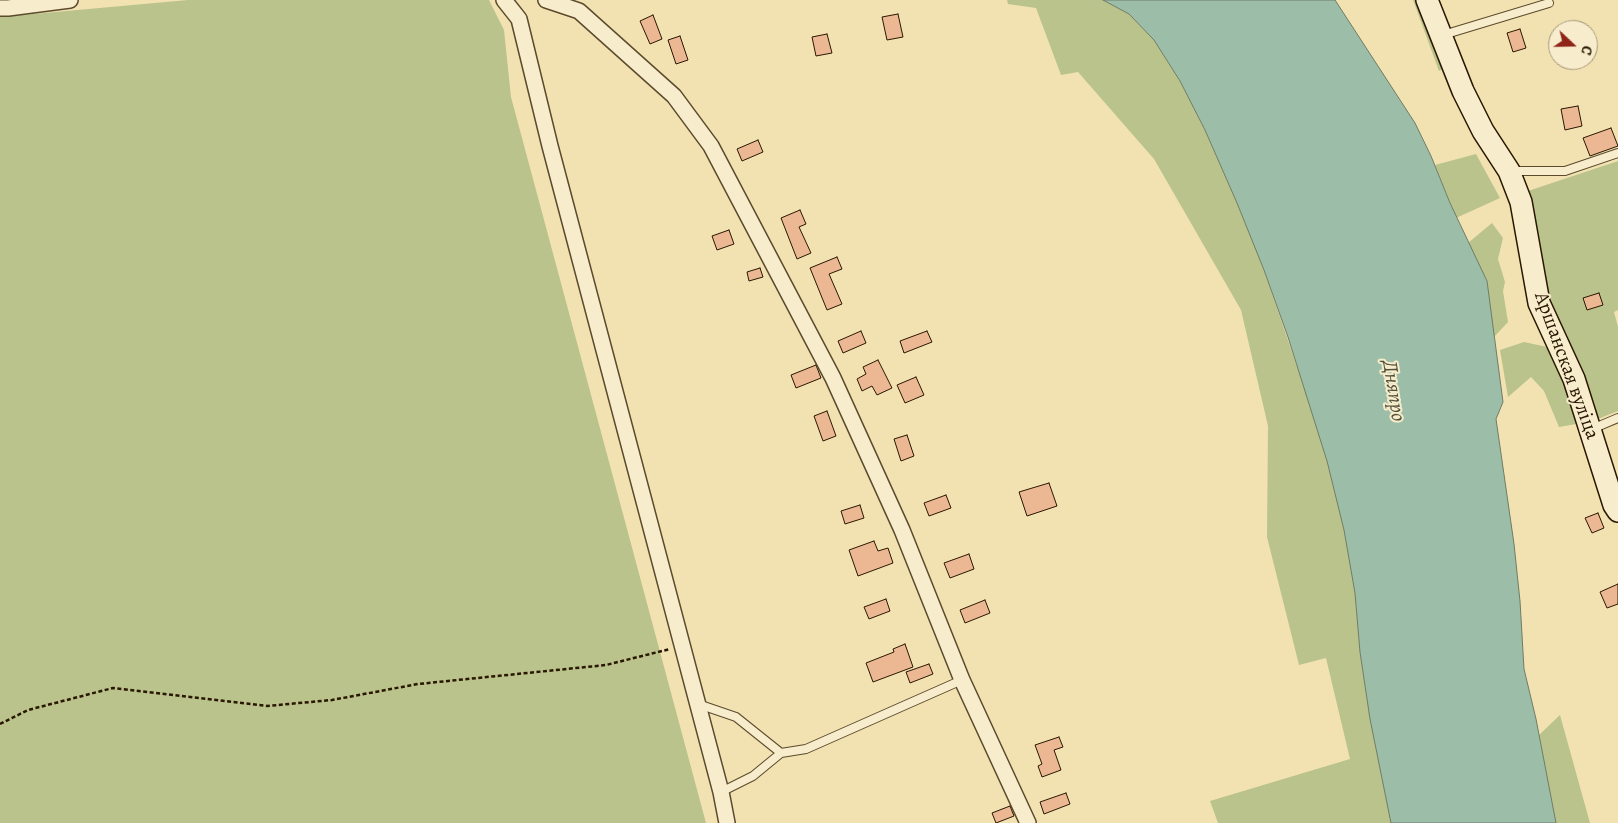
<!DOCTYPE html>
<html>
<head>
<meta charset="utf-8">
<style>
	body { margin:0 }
	#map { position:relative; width:1618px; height:823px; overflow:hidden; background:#f2e2b1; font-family:Alegreya,serif }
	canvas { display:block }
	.north { position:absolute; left:1548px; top:20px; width:50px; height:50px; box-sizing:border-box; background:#f7eccc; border:1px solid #a5977a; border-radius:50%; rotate:111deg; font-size:14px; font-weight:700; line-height:20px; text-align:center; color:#291700 }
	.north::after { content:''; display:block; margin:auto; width:18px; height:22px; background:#8f2418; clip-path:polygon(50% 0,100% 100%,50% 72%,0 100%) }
</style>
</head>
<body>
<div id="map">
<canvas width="1618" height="823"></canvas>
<div class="north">С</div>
</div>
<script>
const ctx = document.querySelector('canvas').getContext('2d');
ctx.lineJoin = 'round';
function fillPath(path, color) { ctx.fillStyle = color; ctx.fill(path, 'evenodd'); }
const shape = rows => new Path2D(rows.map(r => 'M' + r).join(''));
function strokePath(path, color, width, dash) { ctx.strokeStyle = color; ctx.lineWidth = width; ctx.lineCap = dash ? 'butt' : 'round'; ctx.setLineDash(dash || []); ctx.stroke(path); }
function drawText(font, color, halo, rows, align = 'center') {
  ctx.font = font + ' Alegreya,serif'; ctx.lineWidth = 4; ctx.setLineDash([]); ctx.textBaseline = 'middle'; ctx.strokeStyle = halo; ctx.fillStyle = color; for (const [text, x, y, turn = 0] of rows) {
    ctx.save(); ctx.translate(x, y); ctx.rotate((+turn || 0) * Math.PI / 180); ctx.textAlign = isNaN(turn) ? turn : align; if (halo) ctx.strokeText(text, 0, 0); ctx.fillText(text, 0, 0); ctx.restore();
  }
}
const green = shape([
	[188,0,489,0,504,30,511,97,706,823,0,823,0,17],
	[1007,0,1103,0,1129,14,1154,40,1180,81,1205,130,1237,203,1264,270,1307,396,1327,461,1344,530,1355,593,1360,652,1370,719,1391,823,1218,823,1210,801,1350,759,1326,658,1299,665,1267,537,1268,426,1241,310,1154,159,1078,72,1061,75,1036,8,1008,4],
	[1413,0,1421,0,1447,67,1439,71],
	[1476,154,1500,198,1456,218,1435,165],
	[1618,161,1618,310,1614,312,1618,327,1618,411,1595,420,1546,300,1525,192],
	[1492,223,1503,238,1498,259,1505,282,1503,291,1508,322,1494,337,1487,281,1468,243],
	[1524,342,1552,348,1582,423,1559,427,1544,391,1531,377,1508,397,1500,350],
	[1560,715,1590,823,1556,823,1539,735]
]);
const water = shape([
	[1103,0,1335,0,1415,123,1431,156,1450,203,1487,281,1503,402,1496,419,1514,544,1520,601,1524,669,1536,719,1556,823,1391,823,1370,719,1360,652,1355,593,1344,530,1327,461,1288,337,1264,270,1237,203,1205,130,1180,81,1154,40,1129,14,1103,0]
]);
const building = shape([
	[898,14,903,37,887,40,882,17,898,14],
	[653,15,662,39,650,44,640,21,653,15],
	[1520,29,1526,48,1513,52,1507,33,1520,29],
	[827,34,832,53,816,56,812,37,827,34],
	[680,36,688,60,676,64,668,40,680,36],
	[1578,106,1582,126,1565,130,1561,109,1578,106],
	[1611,128,1618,146,1590,156,1583,138,1611,128],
	[758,140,763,152,742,161,737,149,758,140],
	[800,210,806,224,799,227,811,253,797,259,781,218,800,210],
	[729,230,734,244,717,250,712,236,729,230],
	[837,257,842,269,829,274,842,304,827,310,810,268,837,257],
	[760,268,763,277,749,281,747,272,760,268],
	[1599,293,1603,305,1587,310,1583,298,1599,293],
	[861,331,866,343,843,353,838,341,861,331],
	[927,331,932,342,904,353,900,341,927,331],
	[878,360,892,388,877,395,872,386,862,391,857,379,866,374,863,367,878,360],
	[816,365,821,378,796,388,791,375,816,365],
	[916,377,924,395,905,403,897,385,916,377],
	[827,411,836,436,823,441,814,416,827,411],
	[907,435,914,456,901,461,894,439,907,435],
	[1049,483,1057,506,1027,516,1019,492,1049,483],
	[946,495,951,508,929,516,924,503,946,495],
	[860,505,864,518,845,524,841,511,860,505],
	[1598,513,1604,528,1592,533,1585,518,1598,513],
	[874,541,878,551,888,548,893,563,858,576,849,550,874,541],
	[969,554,974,569,950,578,944,563,969,554],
	[1618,584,1618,604,1607,608,1600,592,1618,584],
	[886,599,890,611,869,619,864,607,886,599],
	[985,600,990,613,965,623,960,610,985,600],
	[905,644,913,667,873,682,866,663,894,652,893,649,905,644],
	[929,664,933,674,910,683,906,672,929,664],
	[1059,737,1063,747,1054,750,1061,770,1042,777,1038,766,1042,764,1035,745,1059,737],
	[1066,793,1070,804,1044,814,1040,802,1066,793],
	[1010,806,1014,816,996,823,992,813,1010,806]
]);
const path = shape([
	[0,724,28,710,113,688,267,706,332,700,418,684,606,665,670,649]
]);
const lane = shape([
	[1443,35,1549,3],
	[1511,171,1565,171,1618,153],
	[1592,429,1618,418],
	[698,704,736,717,781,753],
	[721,792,753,776,781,753,806,749,962,680]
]);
const street = shape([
	[504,0,519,19,550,146,721,792,727,823],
	[546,0,579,11,674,96,711,146,833,378,902,530,962,680,1028,823],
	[0,8,8,8,70,0]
]);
const secondary = shape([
	[1427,0,1463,91,1483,131,1509,171,1521,202,1539,303,1574,379,1614,505,1618,511]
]);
const streetNames = [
	["Аршанская вуліца",1566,366,70]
];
const waterNames = [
	["Дняпро",1393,391,81]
];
fillPath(green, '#bac38c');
fillPath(water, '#9cbea9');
strokePath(water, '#6e7b65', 1);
fillPath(building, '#ebb893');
strokePath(building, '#291700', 1);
strokePath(lane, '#5b4a2c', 10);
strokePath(street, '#5b4a2c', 18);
strokePath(secondary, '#291700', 24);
strokePath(path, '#291700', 2.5, [4, 2.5]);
strokePath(lane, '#f7eccc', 8);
strokePath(street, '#f7eccc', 15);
strokePath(secondary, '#f7eccc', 21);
drawText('20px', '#291700', '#f7eccc', streetNames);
drawText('italic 21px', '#51513b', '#f7eccc', waterNames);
</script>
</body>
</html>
